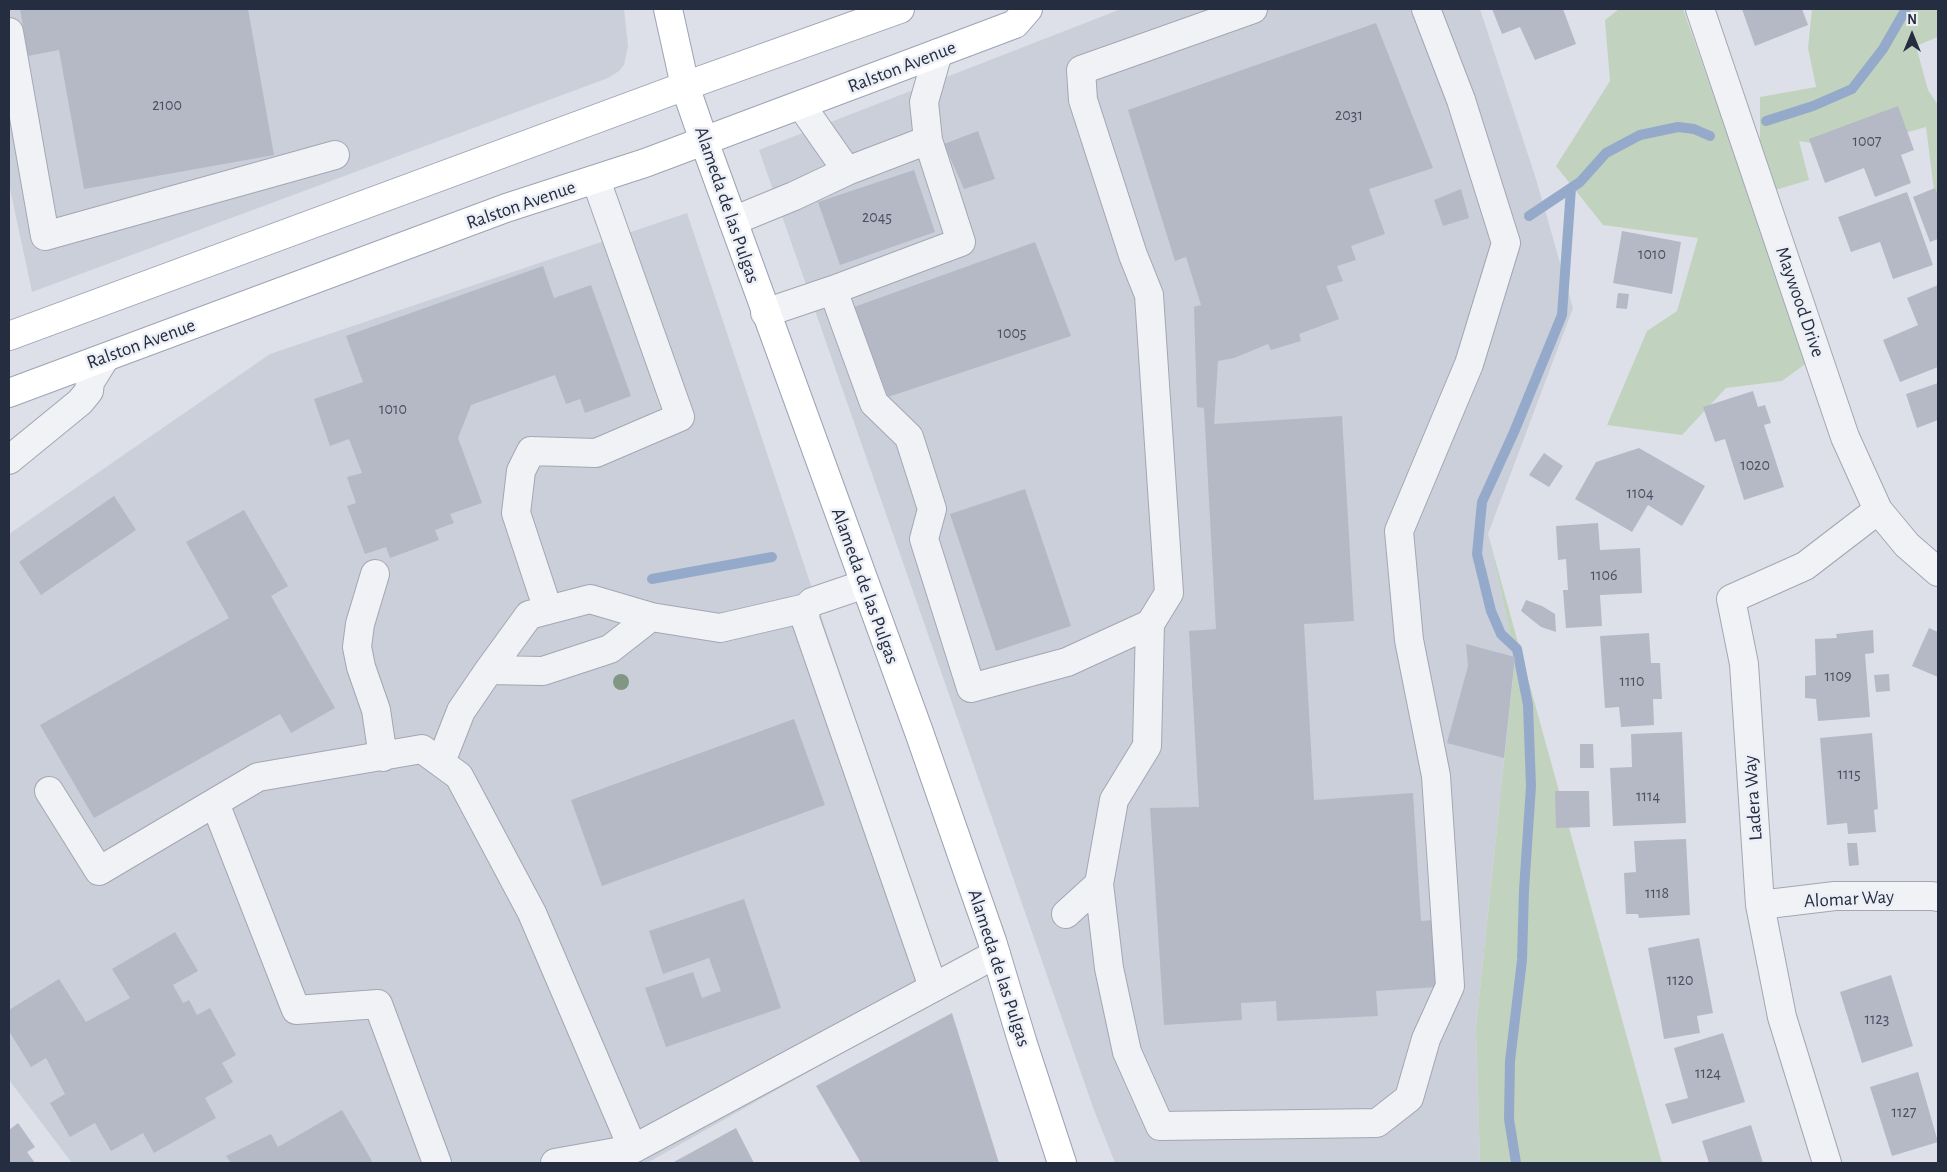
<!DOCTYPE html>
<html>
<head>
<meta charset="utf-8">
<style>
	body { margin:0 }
	#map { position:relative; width:1947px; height:1172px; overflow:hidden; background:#dde0e8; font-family:"Alegreya Sans",sans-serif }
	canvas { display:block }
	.frame { position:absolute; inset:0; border:10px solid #252d40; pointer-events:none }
	.north { position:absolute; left:1887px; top:10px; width:50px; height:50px; -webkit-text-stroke:4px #eceff6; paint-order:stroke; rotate:0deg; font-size:14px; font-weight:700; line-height:20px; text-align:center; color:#252d40 }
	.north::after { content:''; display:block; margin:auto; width:18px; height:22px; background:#252d40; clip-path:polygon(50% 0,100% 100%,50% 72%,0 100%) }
</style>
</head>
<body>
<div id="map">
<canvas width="1947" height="1172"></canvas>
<div class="frame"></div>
<div class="north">N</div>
</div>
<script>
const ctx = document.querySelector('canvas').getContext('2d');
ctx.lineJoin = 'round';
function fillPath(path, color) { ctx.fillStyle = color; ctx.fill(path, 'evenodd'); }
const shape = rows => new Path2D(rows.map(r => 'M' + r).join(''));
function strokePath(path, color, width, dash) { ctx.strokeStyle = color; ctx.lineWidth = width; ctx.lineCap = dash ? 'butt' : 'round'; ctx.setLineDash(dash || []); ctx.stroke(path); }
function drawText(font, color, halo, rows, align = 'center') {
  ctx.font = font + ' "Alegreya Sans",sans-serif'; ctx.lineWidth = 5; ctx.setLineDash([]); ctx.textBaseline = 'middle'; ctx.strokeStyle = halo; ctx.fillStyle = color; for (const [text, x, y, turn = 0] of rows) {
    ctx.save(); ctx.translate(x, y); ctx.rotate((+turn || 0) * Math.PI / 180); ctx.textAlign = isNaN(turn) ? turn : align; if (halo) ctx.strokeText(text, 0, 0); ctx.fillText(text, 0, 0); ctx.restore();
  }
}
const built = shape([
	[9,9,624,9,628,46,624,65,619,71,608,78,32,292,9,184],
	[1121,9,1480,9,1536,179,1573,308,1488,534,1515,657,1476,1027,1480,1163,1115,1163,1094,1110,759,150],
	[687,213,947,994,647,1163,72,1163,9,1080,9,534,270,354]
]);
const green = shape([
	[1619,9,1683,9,1808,362,1782,381,1726,388,1682,435,1607,425,1647,331,1677,311,1698,238,1603,225,1556,166,1610,81,1605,20],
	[1812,9,1938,9,1938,37,1916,46,1928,90,1938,105,1938,222,1926,127,1849,149,1799,141,1809,180,1775,190,1760,151,1760,97,1816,87,1808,48],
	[1488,534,1628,1041,1662,1163,1480,1163,1476,1027,1515,657]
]);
const stream = shape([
	[1766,121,1813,106,1852,89,1883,49,1906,9],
	[1529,216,1580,182,1606,153,1640,135,1678,127,1694,129,1710,136],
	[652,579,772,557],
	[1516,1163,1509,1119,1510,1061,1522,960,1524,890,1531,786,1528,705,1517,649,1501,634,1491,611,1477,554,1482,502,1514,432,1562,315,1571,188]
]);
const building = shape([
	[20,9,248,9,274,155,84,189,59,50,28,56],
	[1492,9,1563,9,1576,44,1535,60,1520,27,1502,34],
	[1742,9,1802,9,1808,25,1755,46],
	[1376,23,1433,168,1369,189,1385,234,1351,246,1356,260,1337,266,1343,281,1326,286,1339,319,1299,334,1301,341,1271,350,1268,344,1234,358,1218,361,1214,424,1342,416,1354,621,1304,624,1314,800,1413,793,1421,921,1434,920,1438,987,1376,991,1378,1016,1277,1021,1276,1001,1241,1003,1242,1020,1164,1025,1150,808,1199,807,1189,631,1216,629,1204,408,1197,407,1194,307,1201,305,1186,257,1175,261,1128,110],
	[1898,106,1914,150,1901,155,1911,183,1875,197,1864,168,1825,183,1809,139],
	[978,131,995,179,964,189,944,144],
	[914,170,935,232,840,265,818,202],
	[1935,188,1938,195,1938,239,1930,242,1913,197],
	[1461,189,1469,218,1443,226,1434,200],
	[1907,192,1933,265,1893,279,1880,242,1851,252,1838,217],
	[1622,231,1681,242,1672,294,1613,283],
	[1035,242,1071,336,888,397,854,307],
	[543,266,554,298,591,285,631,396,585,413,580,399,566,404,555,375,471,405,458,438,482,503,450,514,454,523,435,530,439,540,390,558,386,547,365,554,347,506,356,503,347,477,362,473,349,439,330,446,314,399,363,382,346,336],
	[1938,285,1938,367,1900,382,1883,340,1918,325,1907,298],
	[1618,293,1629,294,1627,309,1616,308],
	[1938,383,1938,420,1917,428,1906,394],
	[1753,391,1758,407,1765,405,1771,423,1764,425,1784,487,1744,500,1725,439,1715,442,1703,407],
	[1639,448,1705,486,1682,526,1648,505,1632,532,1575,499,1596,462],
	[1544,453,1563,466,1549,487,1529,475],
	[1025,489,1071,626,996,651,950,514],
	[114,496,136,530,41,595,19,562],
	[244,510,288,586,271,596,335,708,291,733,280,714,94,818,40,725,229,618,186,542],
	[1598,523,1600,550,1640,548,1642,593,1600,595,1602,626,1566,628,1563,590,1568,590,1566,559,1558,560,1556,526],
	[1526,600,1542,606,1555,614,1556,632,1541,627,1521,611],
	[1929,628,1938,632,1938,677,1912,666],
	[1873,630,1874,653,1865,654,1870,717,1818,721,1816,699,1805,698,1805,676,1816,675,1815,639,1837,638,1836,634],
	[1649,633,1651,663,1660,663,1662,699,1653,699,1654,725,1621,727,1619,707,1605,708,1600,636],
	[1466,644,1515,657,1504,758,1447,743,1468,666],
	[1889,674,1890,691,1876,692,1874,675],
	[794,719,825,805,602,886,571,800],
	[1682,732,1686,823,1613,826,1610,768,1632,767,1631,734],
	[1872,733,1878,809,1874,810,1876,832,1848,834,1847,823,1827,825,1820,738],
	[1580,744,1593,744,1594,768,1580,768],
	[1555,791,1589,791,1590,827,1556,828],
	[1686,839,1690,915,1639,918,1638,914,1626,914,1624,873,1636,872,1634,841],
	[1847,843,1857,843,1859,865,1849,866],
	[744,899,781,1008,666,1047,645,988,693,972,702,998,721,991,709,958,663,974,649,931],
	[175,932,198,971,173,985,183,1003,189,1000,197,1015,210,1008,236,1055,222,1063,233,1082,205,1098,216,1118,154,1153,143,1133,111,1151,95,1123,70,1137,50,1103,65,1094,46,1058,31,1067,9,1031,9,1010,59,979,86,1022,130,998,112,969],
	[1699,938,1713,1013,1697,1016,1700,1033,1664,1039,1648,948],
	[1891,975,1913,1046,1862,1063,1840,992],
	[952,1013,999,1163,861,1163,816,1086],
	[1723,1033,1745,1102,1672,1124,1665,1104,1688,1098,1674,1048],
	[1918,1072,1938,1142,1892,1156,1870,1087],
	[342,1110,372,1161,368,1163,231,1163,226,1156,271,1134,278,1147],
	[18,1123,35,1147,27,1152,35,1163,9,1163,9,1130],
	[1751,1125,1763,1163,1709,1163,1702,1141],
	[736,1128,754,1163,672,1163]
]);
const minor = shape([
	[1700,9,1845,437,1878,510,1907,545,1938,572],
	[9,32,45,236,335,155],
	[801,105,847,171],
	[928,140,924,102,938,53],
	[733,221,794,196,847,171,928,140,961,242,833,290,765,313],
	[833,290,874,403,909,437,932,509,924,539,971,688,1067,662,1150,624],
	[9,460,80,402,89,391,90,382,105,358],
	[375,574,360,624,357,647,361,667,376,710,383,757],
	[865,584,812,602,806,608,805,618,933,987],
	[548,610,516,513,521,471,531,451,596,453,680,417,596,180],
	[489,670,529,615,590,599,651,617,720,628,806,608],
	[441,762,461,711,489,670,543,671,610,649,651,617],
	[49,791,99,871,258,777,422,749,459,776,532,913,633,1149],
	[215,803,296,1010,378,1004,437,1163],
	[1099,884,1109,968,1127,1052,1160,1126,1377,1123,1409,1098,1426,1039,1450,986,1436,776,1409,640,1399,531,1469,364,1506,243,1461,100,1426,9],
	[1760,905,1835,896,1932,896,1938,897],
	[1066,914,1099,884,1114,800,1147,746,1150,624,1169,593,1149,295,1133,255,1083,100,1081,70,1253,9],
	[555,1163,633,1149,996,954],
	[1827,1163,1782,1017,1760,905,1744,664,1731,599,1805,566,1878,510]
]);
const major = shape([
	[668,9,685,86,704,141,919,732,992,941,1023,1044,1062,1163],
	[9,336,685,86,900,9],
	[9,393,506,208,645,163,938,53,1015,24,1028,9]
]);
const trees = [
	[621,682]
];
const numberNames = [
	["2100",167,105],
	["2031",1349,115],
	["1007",1867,141],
	["2045",877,217],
	["1010",1652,254],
	["1005",1012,333],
	["1010",393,409],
	["1020",1755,465],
	["1104",1640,493],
	["1106",1604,575],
	["1109",1838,676],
	["1110",1632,681],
	["1115",1849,774],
	["1114",1648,796],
	["1118",1657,893],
	["1120",1680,980],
	["1123",1877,1019],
	["1124",1708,1073],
	["1127",1904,1112]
];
const streetNames = [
	["Ralston Avenue",902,67,-21],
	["Ralston Avenue",521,205,-19],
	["Alameda de las Pulgas",727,205,71],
	["Maywood Drive",1800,302,71],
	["Ralston Avenue",141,344,-20],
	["Alameda de las Pulgas",865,586,70],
	["Ladera Way",1753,798,-94],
	["Alomar Way",1849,899,-3],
	["Alameda de las Pulgas",999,968,72]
];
fillPath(built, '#cbcfda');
fillPath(green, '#c1d3be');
strokePath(stream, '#95aacb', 10);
fillPath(building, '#b4b9c5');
strokePath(minor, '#a2a7b2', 30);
strokePath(major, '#9ca3b4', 30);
strokePath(minor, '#f0f2f6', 28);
strokePath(major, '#fff', 28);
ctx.fillStyle = '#819784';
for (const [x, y] of trees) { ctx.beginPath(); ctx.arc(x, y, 8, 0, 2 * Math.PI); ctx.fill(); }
drawText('16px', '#495061', null, numberNames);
drawText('19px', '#252d40', '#eceff6', streetNames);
</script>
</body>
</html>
